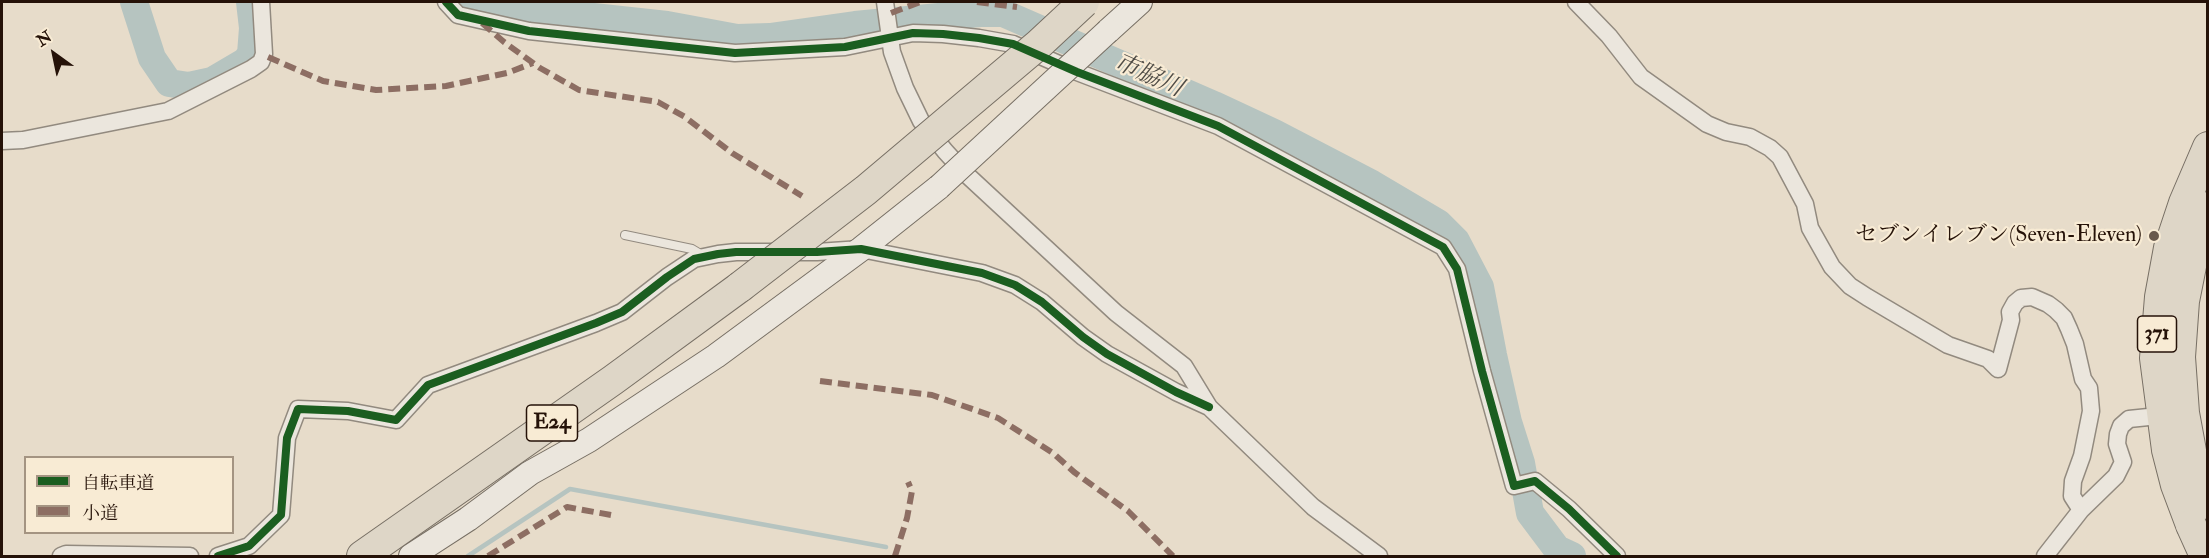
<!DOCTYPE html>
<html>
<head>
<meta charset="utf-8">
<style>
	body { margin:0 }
	#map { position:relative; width:2209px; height:558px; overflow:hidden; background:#e7dcca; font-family:"IM FELL Double Pica","Noto Serif JP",serif }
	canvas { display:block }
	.frame { position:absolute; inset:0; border:3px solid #251208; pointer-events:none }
	.legend { position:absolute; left:24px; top:456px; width:210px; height:78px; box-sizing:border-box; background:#f8ebd4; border:2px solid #a49482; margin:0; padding:8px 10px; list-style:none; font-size:18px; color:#251208 }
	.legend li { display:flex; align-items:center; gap:12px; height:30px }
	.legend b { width:30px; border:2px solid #a49482 }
	.north { position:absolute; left:24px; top:24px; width:60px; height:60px; -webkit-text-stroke:4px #f8ebd4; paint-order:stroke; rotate:327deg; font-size:16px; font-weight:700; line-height:24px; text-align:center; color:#251208 }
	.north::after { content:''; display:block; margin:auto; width:21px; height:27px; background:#251208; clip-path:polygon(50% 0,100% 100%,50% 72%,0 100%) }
</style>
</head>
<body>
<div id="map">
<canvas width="2209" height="558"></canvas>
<div class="frame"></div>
<ul class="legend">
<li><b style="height:8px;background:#1b5e20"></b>自転車道</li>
<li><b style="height:8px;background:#8d6e63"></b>小道</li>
</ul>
<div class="north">N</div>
</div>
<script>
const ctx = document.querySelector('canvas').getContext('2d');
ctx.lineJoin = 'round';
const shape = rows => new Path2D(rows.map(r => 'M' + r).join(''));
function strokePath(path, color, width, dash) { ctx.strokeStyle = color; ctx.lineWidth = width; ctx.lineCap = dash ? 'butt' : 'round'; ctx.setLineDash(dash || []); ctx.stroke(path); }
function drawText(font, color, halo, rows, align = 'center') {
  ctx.font = font + ' "IM FELL Double Pica","Noto Serif JP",serif'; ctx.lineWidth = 4.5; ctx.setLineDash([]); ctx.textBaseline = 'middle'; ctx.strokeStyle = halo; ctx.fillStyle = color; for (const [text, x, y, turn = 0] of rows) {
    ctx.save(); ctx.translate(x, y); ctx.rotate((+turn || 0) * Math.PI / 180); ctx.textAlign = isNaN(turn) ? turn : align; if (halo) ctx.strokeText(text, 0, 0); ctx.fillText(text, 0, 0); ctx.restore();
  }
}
const stream = shape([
	[468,556,570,489,886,547]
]);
const river = shape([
	[134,2,152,58,169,83,189,86,212,81,246,61,251,54,253,28,250,2],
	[469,2,530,10,667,25,737,38,770,37,855,25,980,13,1003,13,1214,105,1274,133,1372,184,1438,223,1456,241,1480,287,1493,355,1508,422,1521,463,1530,513,1557,549,1572,556]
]);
const lane = shape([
	[625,235,692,249,702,255]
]);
const street = shape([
	[446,2,458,15,529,31,735,53,845,47,913,33,943,34,979,38,1013,44,1077,72,1218,126,1443,247,1457,269,1482,371,1514,486,1535,481,1569,509,1617,556],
	[885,2,892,52,905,88,921,121,945,151,966,174,1116,313,1184,366,1209,407,1313,507,1379,556],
	[1576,2,1609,36,1641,77,1707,124,1726,132,1750,137,1770,148,1780,157,1805,204,1810,228,1832,267,1850,286,1867,297,1948,345,1988,359,1998,369,2011,320,2010,312,2015,303,2021,298,2032,297,2048,304,2056,310,2064,318,2069,329,2075,344,2083,379,2089,388,2091,411,2082,456,2073,481,2072,496,2081,510],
	[2,141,23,140,168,111,251,69,261,62,264,54,261,2],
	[61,556,66,554,190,556],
	[218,556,249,546,281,515,287,438,298,409,348,411,396,420,428,385,596,323,622,312,667,277,694,259,718,254,736,252,817,252,861,249,982,273,1015,285,1042,302,1083,337,1107,354,1176,392,1209,407],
	[2045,556,2081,510,2116,476,2123,462,2117,444,2118,434,2121,426,2129,419,2168,415]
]);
const secondary = shape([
	[1108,31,1140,2],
	[411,556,468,519,530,473,589,440,716,356,861,249,939,187]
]);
const highway = shape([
	[2208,207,2193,256,2184,301,2180,357,2184,413,2196,478,2208,512],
	[2191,525,2176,485,2167,450,2155,358,2160,297,2169,248,2184,203,2208,147],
	[362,556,613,380,740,287]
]);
const rail = shape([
	[2200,556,2208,548]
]);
const secondaryBridge = shape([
	[939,187,1108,31]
]);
const highwayBridge = shape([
	[740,287,866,190,1039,44,1084,2],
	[2191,525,2205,556]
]);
const quiet = shape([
	[977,2,1017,7],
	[891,13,920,2],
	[482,23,504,42,540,68,579,90,658,102,685,117,732,153,802,196],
	[268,57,323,81,376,90,446,86,507,73,533,63],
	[820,381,932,395,998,418,1053,453,1074,472,1128,511,1173,556],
	[488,556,567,507,611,515],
	[895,556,907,518,912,491,908,482]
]);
const cycleway = shape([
	[446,2,458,15,529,31,735,53,845,47,913,33,943,34,979,38,1013,44,1077,72,1218,126,1443,247,1457,269,1482,371,1514,486,1535,481,1569,509,1617,556],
	[218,556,249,546,281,515,287,438,298,409,348,411,396,420,428,385,596,323,622,312,667,277,694,259,718,254,736,252,817,252,861,249,982,273,1015,285,1042,302,1083,337,1107,354,1176,392,1209,407]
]);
const markers = [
	[2154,236,6,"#69594c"]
];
const shields = [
	[2157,334,39],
	[552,423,51]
];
const shieldNames = [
	["371",2157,334],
	["E24",552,423]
];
const poiNames = [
	["セブンイレブン(Seven-Eleven)",2142,236]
];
const waterNames = [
	["市脇川",1148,77,24]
];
strokePath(stream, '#b6c4c0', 4.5);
strokePath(river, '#b6c4c0', 28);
strokePath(lane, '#928a7f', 10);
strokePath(street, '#928a7f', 19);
strokePath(secondary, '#776f64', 26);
strokePath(highway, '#776f64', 32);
strokePath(lane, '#ebe6dd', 8);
strokePath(street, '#ebe6dd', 16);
strokePath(secondary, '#ebe6dd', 24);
strokePath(highway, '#ded6c7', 30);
strokePath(rail, '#a59e96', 7);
strokePath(rail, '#f8ebd4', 4.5, [14]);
strokePath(secondaryBridge, '#776f64', 26, []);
strokePath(highwayBridge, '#776f64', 32, []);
strokePath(secondaryBridge, '#ebe6dd', 24);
strokePath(highwayBridge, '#ded6c7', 30);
strokePath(quiet, '#8d6e63', 6, [12, 6]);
strokePath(cycleway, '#1b5e20', 8);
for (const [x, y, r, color] of markers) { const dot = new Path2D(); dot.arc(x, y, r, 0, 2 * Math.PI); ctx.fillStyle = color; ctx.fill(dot); strokePath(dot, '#f8ebd4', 2); }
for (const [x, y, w] of shields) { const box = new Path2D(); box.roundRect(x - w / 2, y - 18, w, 36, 4.5); ctx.fillStyle = '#f8ebd4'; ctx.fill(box); strokePath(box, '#251208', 1.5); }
drawText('bold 21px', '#251208', null, shieldNames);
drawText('22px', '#251208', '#f8ebd4', poiNames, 'right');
drawText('italic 24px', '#504d47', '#f8ebd4', waterNames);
</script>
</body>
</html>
